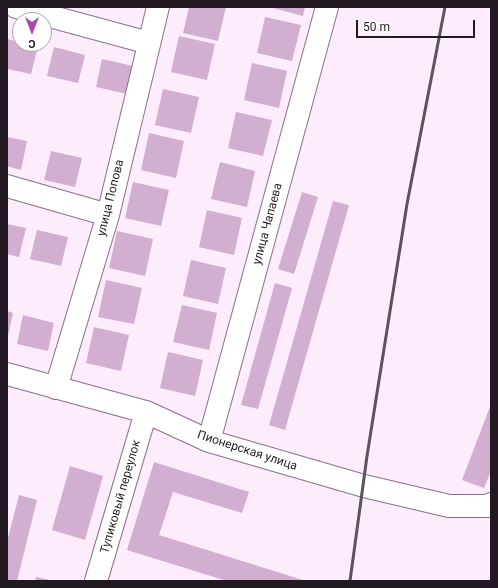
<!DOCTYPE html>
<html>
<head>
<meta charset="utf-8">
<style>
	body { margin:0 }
	#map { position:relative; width:498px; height:588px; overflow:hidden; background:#fdecfc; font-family:Roboto,sans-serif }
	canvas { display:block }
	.frame { position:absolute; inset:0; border:8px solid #231922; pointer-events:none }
	.north { position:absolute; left:12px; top:12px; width:40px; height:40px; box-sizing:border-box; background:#fff; border:1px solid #a7a3a7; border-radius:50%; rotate:180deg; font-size:11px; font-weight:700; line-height:16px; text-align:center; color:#231922 }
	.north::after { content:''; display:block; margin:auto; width:14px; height:18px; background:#ab46ab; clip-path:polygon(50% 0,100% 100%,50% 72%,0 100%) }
	.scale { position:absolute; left:356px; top:20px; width:119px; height:18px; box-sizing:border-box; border:2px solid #231922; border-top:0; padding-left:5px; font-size:12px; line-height:14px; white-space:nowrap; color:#231922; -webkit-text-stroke:3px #fff; paint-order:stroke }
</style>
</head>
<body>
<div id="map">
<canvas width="498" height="588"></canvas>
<div class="frame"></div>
<div class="north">С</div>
<div class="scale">50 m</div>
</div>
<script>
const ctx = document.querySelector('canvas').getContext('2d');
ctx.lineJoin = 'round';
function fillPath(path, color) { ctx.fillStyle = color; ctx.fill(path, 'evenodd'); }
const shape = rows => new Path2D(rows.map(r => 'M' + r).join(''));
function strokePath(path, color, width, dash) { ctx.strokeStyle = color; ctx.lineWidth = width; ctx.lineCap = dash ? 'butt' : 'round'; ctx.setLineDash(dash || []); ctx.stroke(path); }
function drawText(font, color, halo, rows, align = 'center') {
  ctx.font = font + ' Roboto,sans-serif'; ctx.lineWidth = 3; ctx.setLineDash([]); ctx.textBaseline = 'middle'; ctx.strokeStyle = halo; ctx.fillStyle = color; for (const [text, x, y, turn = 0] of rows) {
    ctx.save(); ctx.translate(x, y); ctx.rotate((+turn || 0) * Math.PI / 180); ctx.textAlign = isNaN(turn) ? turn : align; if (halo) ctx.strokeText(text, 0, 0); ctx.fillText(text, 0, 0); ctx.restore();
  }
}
const building = shape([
	[189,7,226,7,218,41,183,33],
	[269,7,305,7,303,16],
	[265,17,301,25,292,61,257,53],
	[179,36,215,44,207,80,171,72],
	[7,39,20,42,20,44,38,46,31,74,7,69],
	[54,47,85,55,78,83,47,76],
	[102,59,133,66,127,94,96,87],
	[252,63,287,71,279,108,244,100],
	[163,89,199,97,191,133,155,125],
	[236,112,272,120,263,156,228,148],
	[149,133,184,141,176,178,141,170],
	[7,137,27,141,21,170,7,166],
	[51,151,82,158,75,187,44,180],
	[220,162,255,171,247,207,211,199],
	[133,182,169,190,161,226,125,218],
	[302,192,318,197,294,274,278,269],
	[333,201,349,205,285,430,269,425],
	[207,210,242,218,234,255,199,247],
	[7,224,26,228,19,257,7,254],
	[37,230,68,237,61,266,30,259],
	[117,231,153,239,145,276,109,268],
	[191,260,226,268,218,304,183,296],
	[106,280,142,288,134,324,98,317],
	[275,283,292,288,258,409,241,405],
	[182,305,217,313,209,350,173,342],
	[7,311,13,313,8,336,7,336],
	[23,315,54,323,48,351,17,344],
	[94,327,129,335,121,371,86,363],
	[168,352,203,360,195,396,160,388],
	[491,404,491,471,484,488,462,480],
	[154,462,249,492,242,513,173,492,159,535,306,581,227,581,127,550],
	[70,466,103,476,85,540,52,530],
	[19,495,37,500,17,581,7,581,7,542],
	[36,577,50,580,50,581,35,581]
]);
const minor = shape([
	[16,7,149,43],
	[7,186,108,215],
	[7,374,146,412,209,441,364,486,449,506,488,506,491,504],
	[56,388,108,215,158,7],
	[209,441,327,7],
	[96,581,146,412]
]);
const rail = shape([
	[350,581,367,456,407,204,445,7]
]);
const streetNames = [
	["улица Попова",111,198,-76],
	["улица Чапаева",268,224,-75],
	["Пионерская улица",247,451,18],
	["Тупиковый переулок",121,497,-74]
];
fillPath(building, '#d2aed0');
strokePath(minor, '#897088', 24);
strokePath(minor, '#fff', 22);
strokePath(rail, '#5d515c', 3);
drawText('12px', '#231922', '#fff', streetNames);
</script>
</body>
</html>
